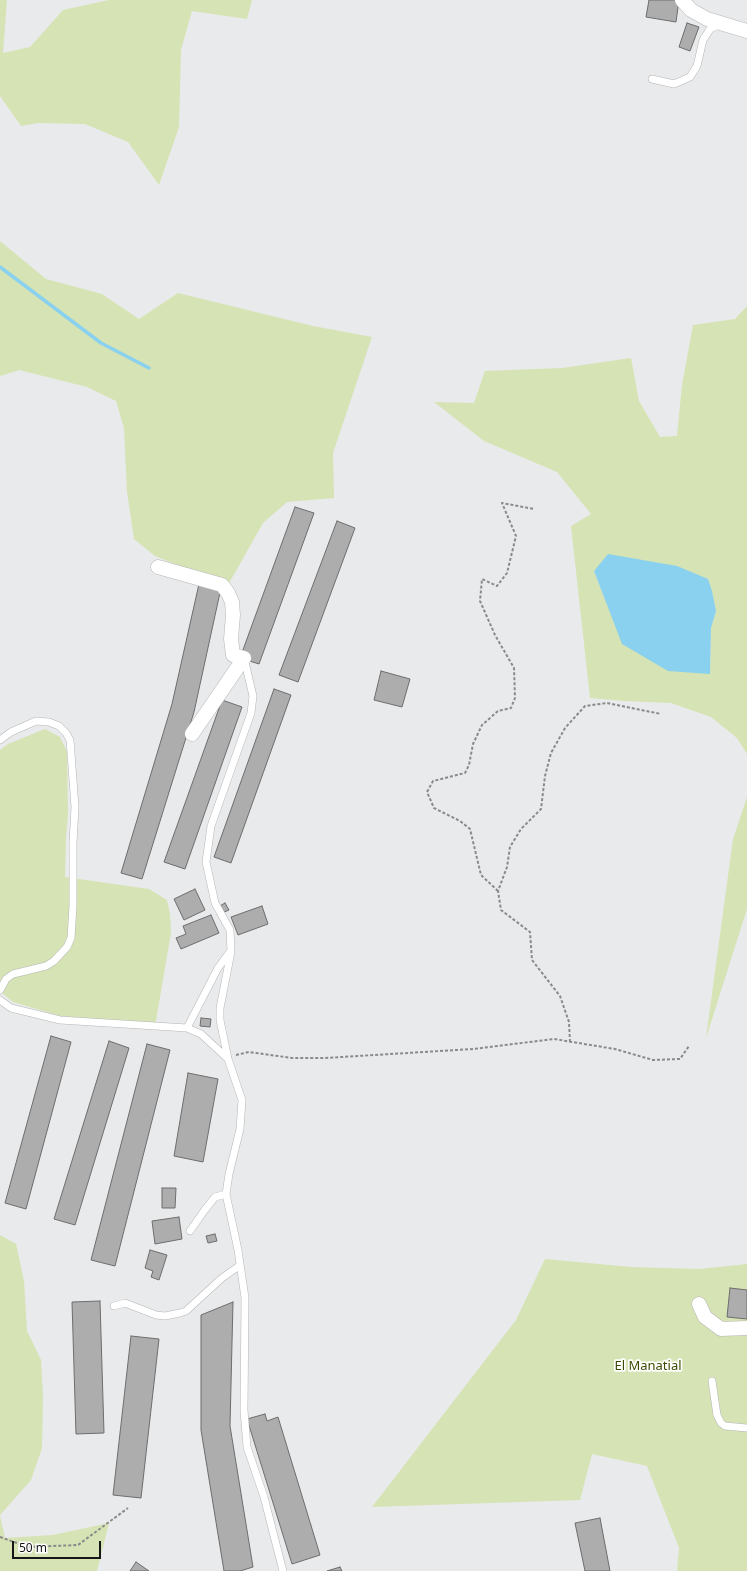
<!DOCTYPE html>
<html>
<head>
<meta charset="utf-8">
<style>
	body { margin:0 }
	#map { position:relative; width:747px; height:1571px; overflow:hidden; background:#e9eaeb; font-family:"Noto Sans",sans-serif }
	canvas { display:block }
	.scale { position:absolute; left:12px; top:1541px; width:89px; height:18px; box-sizing:border-box; border:2px solid #171717; border-top:0; padding-left:5px; font-size:12px; line-height:14px; white-space:nowrap; color:#171717; -webkit-text-stroke:3px #fff; paint-order:stroke }
</style>
</head>
<body>
<div id="map">
<canvas width="747" height="1571"></canvas>
<div class="scale">50 m</div>
</div>
<script>
const ctx = document.querySelector('canvas').getContext('2d');
ctx.lineJoin = 'round';
function fillPath(path, color) { ctx.fillStyle = color; ctx.fill(path, 'evenodd'); }
const shape = rows => new Path2D(rows.map(r => 'M' + r).join(''));
function strokePath(path, color, width, dash) { ctx.strokeStyle = color; ctx.lineWidth = width; ctx.lineCap = dash ? 'butt' : 'round'; ctx.setLineDash(dash || []); ctx.stroke(path); }
function drawText(font, color, halo, rows, align = 'center') {
  ctx.font = font + ' "Noto Sans",sans-serif'; ctx.lineWidth = 3.5; ctx.setLineDash([]); ctx.textBaseline = 'middle'; ctx.strokeStyle = halo; ctx.fillStyle = color; for (const [text, x, y, turn = 0] of rows) {
    ctx.save(); ctx.translate(x, y); ctx.rotate((+turn || 0) * Math.PI / 180); ctx.textAlign = isNaN(turn) ? turn : align; if (halo) ctx.strokeText(text, 0, 0); ctx.fillText(text, 0, 0); ctx.restore();
  }
}
const green = shape([
	[0,0,7,0,3,53,30,47,63,10,109,0,252,0,247,19,192,11,181,50,179,127,159,185,128,142,85,124,38,123,21,126,0,96],
	[0,241,46,279,102,294,139,319,178,293,313,326,372,337,333,453,334,498,287,502,263,523,228,585,155,556,134,539,127,492,124,428,116,401,87,387,19,370,0,376],
	[747,306,747,754,737,738,711,717,671,703,625,701,590,698,571,526,591,514,557,472,484,441,434,402,474,403,485,371,562,368,631,358,639,401,660,437,677,436,682,385,693,325,735,319],
	[594,571,716,611,711,628,710,674,605,599],
	[45,729,60,737,67,752,68,814,66,838,65,877,149,889,167,900,170,914,171,933,155,1026,60,1016,13,1002,0,991,0,750,8,744],
	[747,797,747,909,706,1038,733,839],
	[0,1235,16,1244,24,1281,27,1331,41,1360,43,1397,42,1448,31,1480,0,1515],
	[545,1259,631,1267,700,1269,747,1264,747,1571,677,1571,679,1548,647,1466,592,1454,580,1500,372,1507,516,1320],
	[0,1516,5,1538,53,1535,109,1523,97,1571,0,1571]
]);
const water = shape([
	[608,554,677,566,708,579,712,591,716,611,711,628,710,674,668,671,622,644,594,571]
]);
const stream = shape([
	[0,267,101,343,149,368]
]);
const building = shape([
	[649,0,679,0,676,22,646,17,649,0],
	[687,23,699,27,690,51,679,47,687,23],
	[295,507,314,513,259,664,240,658,295,507],
	[337,521,355,528,298,682,279,675,337,521],
	[199,584,221,588,194,712,142,879,121,873,172,704,199,584],
	[381,671,410,679,402,707,374,700,381,671],
	[274,689,291,695,231,863,214,857,274,689],
	[222,700,242,707,185,869,164,862,222,700],
	[195,889,205,910,184,920,174,899,195,889],
	[225,903,229,910,222,913,218,907,225,903],
	[262,906,268,924,238,935,231,917,262,906],
	[211,915,219,933,181,949,176,938,186,934,183,926,211,915],
	[201,1018,211,1019,210,1027,200,1026,201,1018],
	[51,1036,71,1042,26,1209,5,1203,51,1036],
	[109,1041,129,1048,75,1225,54,1219,109,1041],
	[147,1044,170,1050,115,1266,91,1260,147,1044],
	[188,1073,218,1079,203,1162,174,1156,188,1073],
	[162,1188,176,1188,175,1208,162,1208,162,1188],
	[179,1217,182,1239,155,1244,152,1221,179,1217],
	[215,1234,217,1241,208,1243,206,1236,215,1234],
	[150,1250,167,1255,159,1280,151,1277,153,1271,145,1268,150,1250],
	[730,1288,747,1290,747,1319,727,1317,730,1288],
	[100,1301,104,1433,76,1434,72,1302,100,1301],
	[233,1302,230,1426,253,1567,240,1571,224,1571,201,1430,201,1315,233,1302],
	[131,1336,159,1339,141,1498,113,1495,131,1336],
	[265,1414,267,1421,278,1417,320,1555,292,1564,247,1419,265,1414],
	[600,1518,610,1571,585,1571,575,1523,600,1518],
	[136,1562,149,1571,130,1571,136,1562],
	[340,1567,342,1571,327,1571,340,1567]
]);
const path = shape([
	[498,891,481,875,470,829,460,821,434,808,427,792,433,781,465,773,469,765,473,744,482,725,498,711,511,708,515,698,514,668,495,635,480,601,482,579,497,586,507,573,516,536,502,503,534,509],
	[570,1042,569,1022,560,996,532,960,530,932,501,910,498,891,507,867,510,847,521,829,541,809,545,776,551,753,565,728,585,706,607,703,661,714],
	[236,1055,249,1052,292,1058,325,1058,473,1049,554,1039,615,1049,653,1060,680,1059,689,1046],
	[0,1537,28,1547,78,1545,128,1508]
]);
const service = shape([
	[652,79,674,84,690,77,697,66,703,40,710,29,720,24],
	[244,658,253,696,251,713,211,826,206,862,215,903,230,930,231,952,220,1008,220,1020,228,1059,242,1100,240,1129,229,1174,226,1194,238,1250,245,1298,244,1410,247,1447,264,1497,283,1571],
	[0,740,11,732,36,721,49,722,59,726,66,733,70,740,75,807,73,843,73,906,71,938,67,947,54,961,46,966,13,974,6,979,0,990],
	[0,1000,11,1008,60,1020,187,1028,201,1034,227,1058],
	[187,1028,218,968,229,953],
	[190,1231,204,1211,215,1197,226,1194],
	[114,1306,125,1303,156,1315,165,1316,180,1313,186,1311,222,1278,239,1266],
	[712,1381,717,1415,721,1423,725,1426,747,1428]
]);
const minor = shape([
	[682,0,691,10,707,19,747,31],
	[158,567,222,585,228,593,232,602,233,615,231,639,233,655,244,658,192,734],
	[699,1304,705,1317,721,1329,747,1328]
]);
const parkNames = [
	["El Manatial",648,1366]
];
fillPath(green, '#d6e3b4');
fillPath(water, '#89d1ee');
strokePath(stream, '#89d1ee', 3.5);
fillPath(building, '#adadae');
strokePath(building, '#6d6d6e', 1);
strokePath(service, '#b5b6b7', 8);
strokePath(minor, '#b5b6b7', 15);
strokePath(path, '#898a8a', 2, [3, 2]);
strokePath(service, '#fff', 7);
strokePath(minor, '#fff', 14);
drawText('13px', '#3d4a02', '#fff', parkNames);
</script>
</body>
</html>
